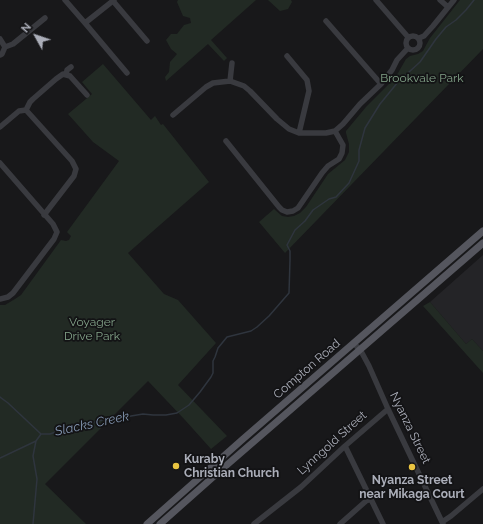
<!DOCTYPE html>
<html>
<head>
<meta charset="utf-8">
<style>
	body { margin:0 }
	#map { position:relative; width:483px; height:524px; overflow:hidden; background:#18181a; font-family:Raleway,sans-serif }
	canvas { display:block }
	.north { position:absolute; left:16px; top:16px; width:40px; height:40px; -webkit-text-stroke:3px #131315; paint-order:stroke; rotate:310deg; font-size:11px; font-weight:700; line-height:16px; text-align:center; color:#abaeb9 }
	.north::after { content:''; display:block; margin:auto; width:14px; height:18px; background:#abaeb9; clip-path:polygon(50% 0,100% 100%,50% 72%,0 100%) }
</style>
</head>
<body>
<div id="map">
<canvas width="483" height="524"></canvas>
<div class="north">N</div>
</div>
<script>
const ctx = document.querySelector('canvas').getContext('2d');
ctx.lineJoin = 'round';
function fillPath(path, color) { ctx.fillStyle = color; ctx.fill(path, 'evenodd'); }
const shape = rows => new Path2D(rows.map(r => 'M' + r).join(''));
function strokePath(path, color, width, dash) { ctx.strokeStyle = color; ctx.lineWidth = width; ctx.lineCap = dash ? 'butt' : 'round'; ctx.setLineDash(dash || []); ctx.stroke(path); }
function drawText(font, color, halo, rows, align = 'center') {
  ctx.font = font + ' Raleway,sans-serif'; ctx.lineWidth = 3.5; ctx.setLineDash([]); ctx.textBaseline = 'middle'; ctx.strokeStyle = halo; ctx.fillStyle = color; for (const [text, x, y, turn = 0] of rows) {
    ctx.save(); ctx.translate(x, y); ctx.rotate((+turn || 0) * Math.PI / 180); ctx.textAlign = isNaN(turn) ? turn : align; if (halo) ctx.strokeText(text, 0, 0); ctx.fillText(text, 0, 0); ctx.restore();
  }
}
const built = shape([
	[483,255,483,351,472,339,466,344,430,302]
]);
const green = shape([
	[178,0,256,0,211,40,227,58,224,61,208,44,166,81,165,77,169,72,170,62,177,54,171,49,166,40,171,34,177,34,184,25,191,23,190,18,183,16,177,2],
	[268,0,291,0,292,2,288,9,280,11],
	[460,0,483,0,483,49,285,253,259,222,274,209,282,216,288,217,294,216,300,213,306,207,328,174,345,160,349,152,349,144,346,133,346,131,366,107,389,84,398,73,406,59,410,56,418,54,423,51,430,38],
	[103,64,151,120,155,116,161,125,163,124,209,182,128,253,164,294,178,300,216,343,178,385,227,436,211,449,185,420,148,381,45,484,86,524,0,524,0,305,5,305,15,299,21,295,61,240,66,241,69,240,71,236,67,232,119,161,93,142,68,114,92,94,82,82],
	[430,302,466,344,472,339,483,351,483,373,423,306]
]);
const stream = shape([
	[0,397,8,403,41,434],
	[0,458,36,441],
	[33,524,37,479,33,456,36,441,41,434,50,434,70,427,76,427,106,419,125,417,143,414,153,415,166,415,177,413,189,405,200,392,211,377,213,373,213,361,215,357,218,348,227,337,251,331,257,327,269,316,289,293,290,260,290,251,287,245,295,230,305,221,313,210,329,199,336,197,349,183,359,161,359,150,365,128,380,104,398,82,420,62,436,39,446,27,456,20,466,10,474,0]
]);
const minor = shape([
	[65,0,85,23,127,73],
	[376,0,408,37],
	[440,0,448,7],
	[113,1,147,41],
	[326,21,381,84],
	[85,23,114,0],
	'406 43a7 7 0 1 1 14 0a7 7 0 1 1-14 0Z',
	[419,38,424,36,433,26,454,0],
	[0,39,5,47,2,54,0,55],
	[5,47,13,44,45,18],
	[287,56,307,80,309,91,299,133],
	[66,75,67,70,71,67],
	[230,81,232,63],
	[26,110,72,161,76,169,74,176,44,215],
	[173,115,206,87,213,83,230,81,244,86,250,91,277,119,289,129,299,133,326,133,335,131,343,124,360,104,381,84,392,70,397,60,408,48],
	[0,127,19,111,26,110,30,102,33,99,56,79,63,74,70,76,87,95],
	[226,141,279,207,282,210,287,212,293,211,298,208,322,173,328,166,339,159,342,153,343,145,335,131],
	[0,163,53,224,57,232,54,239,13,293,8,297,0,299],
	[354,343,362,353,369,366,388,409,443,524],
	[345,446,383,524],
	[442,522,451,516,483,489],
	[254,524,301,487,345,446,388,409],
	[340,524,366,501,371,499]
]);
const major = shape([
	[147,524,243,439,483,231],
	[160,524,221,470,483,243]
]);
const markers = [
	[176,466,4,"#e9c441"],
	[412,467,4,"#e9c441"]
];
const parkNames = [
	["Brookvale Park",422,78],
	["Voyager",92,322],
	["Drive Park",92,336]
];
const streetNames = [
	["Compton Road",307,369,-41],
	["Nyanza Street",410,428,64],
	["Lynngold Street",332,443,-42]
];
const poiNames = [
	["Kuraby",184,459],
	["Christian Church",184,473],
	["Nyanza Street",412,480,"center"],
	["near Mikaga Court",412,494,"center"]
];
const waterNames = [
	["Slacks Creek",92,424,-12]
];
fillPath(built, '#242427');
fillPath(green, '#222a24');
strokePath(stream, '#2f353e', 1.5);
strokePath(minor, '#393a3f', 5.5);
strokePath(major, '#55565e', 7);
for (const [x, y, r, color] of markers) { const dot = new Path2D(); dot.arc(x, y, r, 0, 2 * Math.PI); ctx.fillStyle = color; ctx.fill(dot); strokePath(dot, '#131315', 1.5); }
drawText('12px', '#83a389', '#131315', parkNames);
drawText('12px', '#abaeb9', '#131315', streetNames);
drawText('bold 12px', '#abaeb9', '#131315', poiNames, 'left');
drawText('italic 13px', '#8497b2', '#131315', waterNames);
</script>
</body>
</html>
